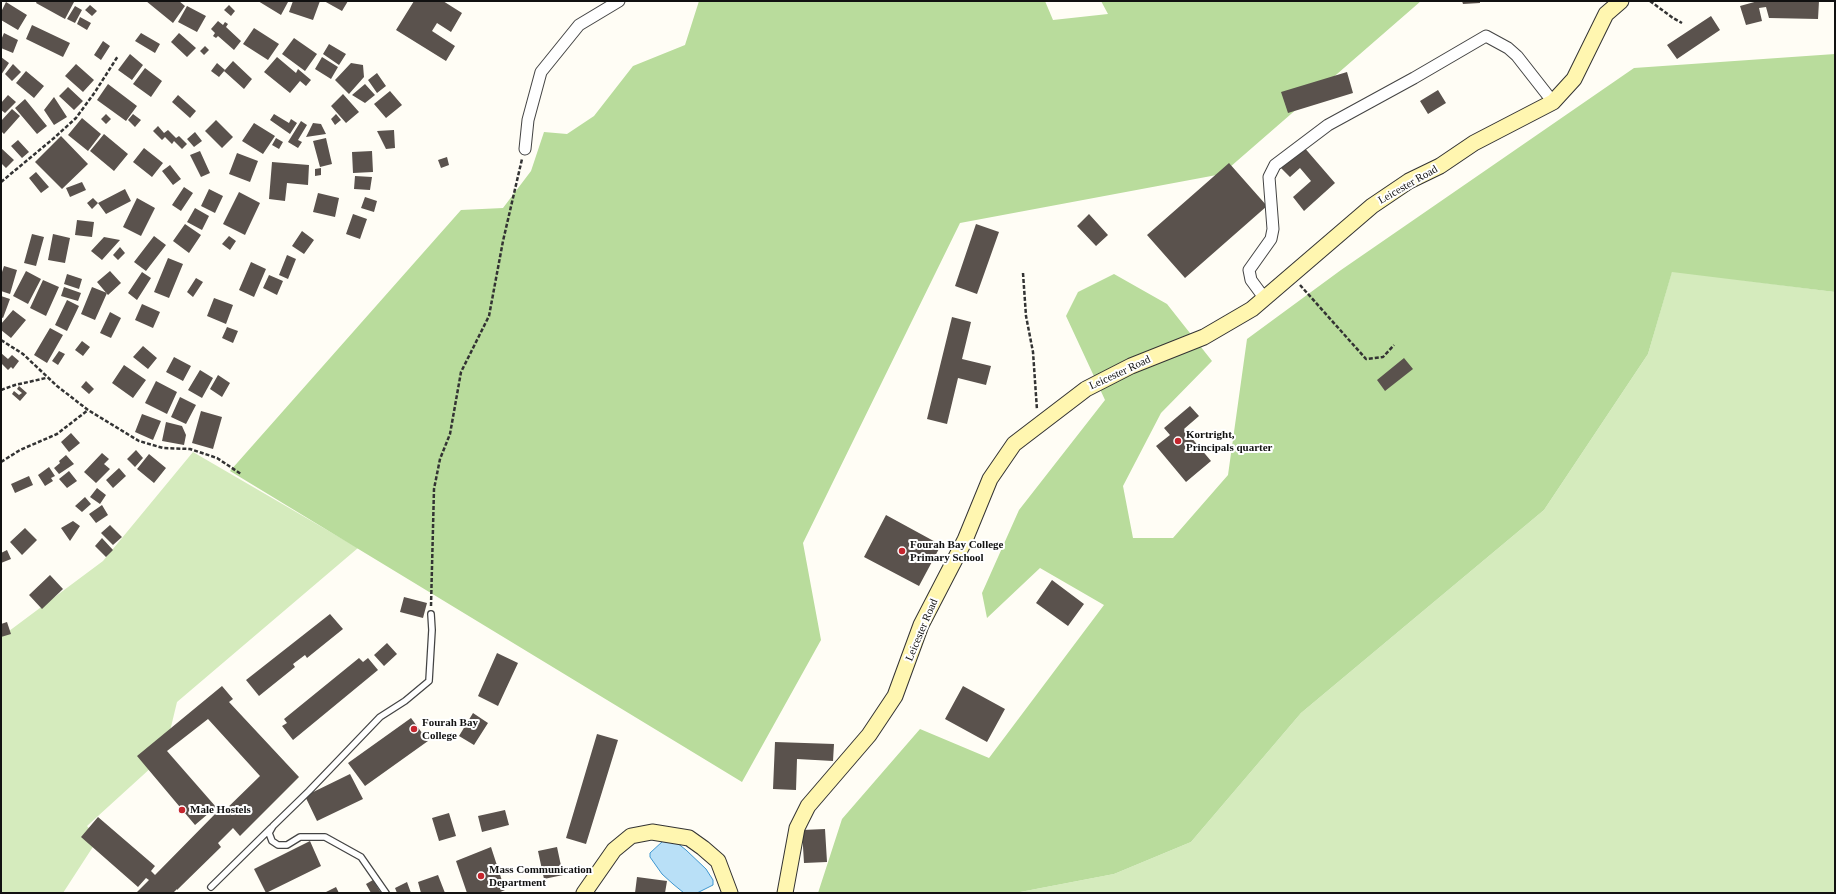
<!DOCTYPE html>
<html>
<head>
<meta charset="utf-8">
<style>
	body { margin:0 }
	#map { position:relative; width:1836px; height:894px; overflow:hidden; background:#fffdf5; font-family:Georgia,serif }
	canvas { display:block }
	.frame { position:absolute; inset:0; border:2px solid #111; pointer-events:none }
</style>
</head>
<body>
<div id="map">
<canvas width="1836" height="894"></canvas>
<div class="frame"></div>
</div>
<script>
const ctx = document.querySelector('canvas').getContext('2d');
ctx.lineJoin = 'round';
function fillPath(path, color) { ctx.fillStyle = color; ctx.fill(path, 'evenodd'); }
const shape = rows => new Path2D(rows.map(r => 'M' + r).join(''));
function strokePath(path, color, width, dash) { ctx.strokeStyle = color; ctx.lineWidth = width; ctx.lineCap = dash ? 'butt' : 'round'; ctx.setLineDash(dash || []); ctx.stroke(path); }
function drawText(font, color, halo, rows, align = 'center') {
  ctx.font = font + ' Georgia,serif'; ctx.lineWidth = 4; ctx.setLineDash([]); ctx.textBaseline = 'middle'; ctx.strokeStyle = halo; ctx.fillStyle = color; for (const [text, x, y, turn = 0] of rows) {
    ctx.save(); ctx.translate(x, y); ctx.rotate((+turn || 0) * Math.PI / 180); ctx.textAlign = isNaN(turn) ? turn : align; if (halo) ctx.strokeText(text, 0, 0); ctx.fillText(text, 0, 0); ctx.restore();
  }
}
const green = shape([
	[1672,271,1835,292,1835,893,1015,893,1114,874,1191,842,1301,713,1544,510,1648,354],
	[193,452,358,548,177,702,164,756,87,826,98,839,63,893,1,893,1,637,103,561]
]);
const forest = shape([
	[699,1,1045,1,1053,20,1108,14,1101,1,1421,1,1222,174,960,223,803,543,821,640,742,782,230,471,461,210,503,208,531,171,544,132,567,134,594,116,633,66,685,45],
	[1835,54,1835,292,1672,272,1648,354,1544,510,1301,713,1191,842,1114,874,1015,893,818,893,842,819,920,729,989,758,1104,605,1040,568,987,618,982,593,1019,510,1105,400,1066,316,1078,292,1114,274,1167,304,1212,361,1161,413,1123,486,1133,538,1173,538,1228,475,1247,339,1341,270,1634,68]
]);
const water = shape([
	[663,841,676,842,686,850,706,869,713,880,713,885,697,893,684,893,673,884,662,874,650,857,650,853,663,841]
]);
const building = shape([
	[37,1,71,1,74,2,65,19,36,3],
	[146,1,179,1,185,6,173,23],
	[258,1,286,1,288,2,281,15],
	[293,1,320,1,313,20,289,12],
	[324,1,348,1,342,11],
	[414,1,443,1,462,13,451,32,437,23,432,31,455,46,446,61,396,30],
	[1462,1,1480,1,1480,3,1463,4],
	[1758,1,1819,1,1818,19,1769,18,1766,7,1759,8,1762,21,1746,25,1740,6],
	[6,2,27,15,18,30,1,20,1,12],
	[90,5,97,11,92,16,85,10],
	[229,5,235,11,231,16,224,10],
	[75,6,82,10,75,23,67,19],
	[187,6,206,16,197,32,178,22],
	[1711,16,1720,30,1677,59,1667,45],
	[80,17,91,23,87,30,77,24],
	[218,21,223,25,225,22,228,24,226,27,241,41,234,50,218,36,216,38,213,36,215,33,211,29],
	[32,25,70,43,63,57,26,39],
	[254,28,279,44,268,60,243,44],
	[4,33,18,40,13,53,1,48,1,40],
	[141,33,160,44,155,53,135,41],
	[179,33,196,48,187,57,171,42],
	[294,38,317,54,305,71,282,54],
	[103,41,110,46,101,60,94,55],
	[329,44,346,54,339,65,323,54],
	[205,46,209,50,204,55,200,51],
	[130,54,143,65,132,80,118,70],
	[1,57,9,63,1,75],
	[277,57,296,73,298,69,311,80,306,86,300,81,290,93,264,72],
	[322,57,338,67,331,79,315,69],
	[233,61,252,79,244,89,224,71],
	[217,63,225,70,219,77,211,71],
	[351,63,363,65,364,77,349,94,335,80],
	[13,64,21,72,12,81,5,74],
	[76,64,94,80,83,92,65,76],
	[145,68,162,81,151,97,133,84],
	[26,71,44,86,34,98,16,83],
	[1347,72,1353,93,1288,113,1281,92],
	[377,73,386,86,377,93,368,80],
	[108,84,137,106,126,121,97,100],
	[365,84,375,95,365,103,352,95],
	[68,87,83,101,74,110,59,96],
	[1438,90,1446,103,1428,114,1420,101],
	[390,91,402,105,386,118,374,104],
	[343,94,359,112,346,123,331,106],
	[8,95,16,102,5,113,1,110,1,103],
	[178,95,196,111,190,118,172,102],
	[54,97,67,117,54,125,44,110],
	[25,99,47,126,37,134,15,108],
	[12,109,20,116,4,134,1,131,1,121],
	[106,114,111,119,106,124,101,119],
	[133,114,141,120,135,127,128,120],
	[274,114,289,123,291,119,297,123,290,134,270,120],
	[336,114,341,120,335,125,331,119],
	[82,118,101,134,88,151,68,135],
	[216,120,233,137,222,148,205,131],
	[301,121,307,125,298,140,302,142,298,148,288,142],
	[254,123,275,136,263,154,242,141],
	[313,123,321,124,326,134,306,137],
	[158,126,164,133,168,130,176,138,179,136,187,144,182,149,174,141,172,144,165,137,162,140,153,131],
	[394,130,395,148,386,149,377,131],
	[195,132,202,141,194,147,187,139],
	[104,134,128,154,114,171,90,151],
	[61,136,88,164,62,189,35,162],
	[276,138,283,142,279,149,272,145],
	[326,138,332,164,320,167,313,141],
	[18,140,29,152,22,158,11,146],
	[1303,146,1335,183,1304,211,1293,197,1311,181,1300,168,1290,177,1280,167],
	[1,148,14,160,6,168,1,163],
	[144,148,163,163,152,177,133,162],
	[200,151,210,173,201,177,190,155],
	[372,151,373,172,353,173,352,152],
	[237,153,258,161,250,182,229,174],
	[447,157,449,165,441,168,438,160],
	[272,162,309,165,308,185,287,183,285,201,269,199],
	[1229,163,1267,206,1185,278,1147,235],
	[170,165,181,179,173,185,162,171],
	[321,168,321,175,315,176,315,169],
	[36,172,49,187,41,193,29,178],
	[355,176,372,177,370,190,354,189],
	[82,182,86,190,70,197,66,188],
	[184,187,193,193,181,211,172,205],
	[125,189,131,201,106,214,98,203],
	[209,189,223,196,215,213,201,206],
	[239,192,260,203,245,235,223,224],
	[318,193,339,198,335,217,313,212],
	[365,197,377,201,374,212,361,208],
	[93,198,98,203,92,209,87,203],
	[137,198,155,208,141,236,123,227],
	[195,208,209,216,202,230,187,222],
	[353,214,367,219,360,239,346,234],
	[1089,214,1108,235,1096,246,1077,226],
	[77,220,94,222,92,237,75,235],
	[185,224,201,235,189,253,173,241],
	[976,224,999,232,977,294,955,286],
	[302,231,314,240,304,254,292,246],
	[32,234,44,237,36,266,24,263],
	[53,234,70,238,65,263,48,260],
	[154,236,166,245,146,271,134,262],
	[229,236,236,241,230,250,222,244],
	[104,237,120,240,102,260,91,251],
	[120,247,125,253,118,260,113,255],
	[287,255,296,259,288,279,279,275],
	[168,258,183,264,169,298,154,292],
	[251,262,266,269,254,297,239,290],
	[4,266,17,270,10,294,1,291,1,275],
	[26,271,41,279,28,304,13,296],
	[110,271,121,283,108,295,97,282],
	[142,272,151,278,137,300,128,293],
	[67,274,82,279,79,289,64,284],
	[269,275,283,281,277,295,263,288],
	[196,278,203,282,193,297,187,292],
	[43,280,59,287,46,316,30,308],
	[64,287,81,293,78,301,61,296],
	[92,287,107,293,95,320,81,314],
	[1,296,10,299,3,318,1,317],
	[214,298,233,305,226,324,207,316],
	[67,300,79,306,67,331,55,325],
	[142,304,160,312,153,328,135,320],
	[13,310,26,320,11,338,1,330,1,324],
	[110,312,121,318,111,338,100,333],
	[952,317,971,322,962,359,991,366,986,385,958,378,947,424,927,419],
	[227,327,238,331,233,343,222,338],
	[50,328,63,335,47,363,34,355],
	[82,341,90,347,83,356,75,350],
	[143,346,157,358,148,369,133,357],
	[59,351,65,354,58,365,52,361],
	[1,353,8,359,12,355,19,361,13,369,11,367,8,370,1,363],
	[174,357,191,366,183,381,166,372],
	[1404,358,1413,369,1385,391,1377,380],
	[124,365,146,380,133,398,112,383],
	[200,370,213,378,202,398,188,390],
	[218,375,230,383,222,397,210,389],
	[86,381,94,389,89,394,81,387],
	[156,381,177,392,167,414,145,403],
	[19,386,27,393,20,401,12,394,14,391,19,395,22,393,17,389],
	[180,397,196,405,186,424,171,417],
	[1190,406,1199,416,1184,429,1211,461,1186,482,1156,446,1170,435,1164,428],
	[201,411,222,417,213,449,192,443],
	[142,414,161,421,153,440,135,432],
	[166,422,182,426,186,435,184,445,162,441],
	[71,433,80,443,69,452,61,442],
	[136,450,143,458,135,467,127,459],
	[102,453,109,459,104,464,110,469,96,483,84,472],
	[149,454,166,468,154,483,137,469],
	[66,455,74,464,59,474,54,468,60,463,59,461],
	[49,467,55,476,51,478,53,481,45,486,38,475],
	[119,468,126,476,113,488,106,480],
	[69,471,77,481,67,488,59,479],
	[29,476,33,485,15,493,11,484],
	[97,488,106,495,100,504,90,497],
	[85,497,91,504,82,512,75,506],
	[102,505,108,515,96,523,89,514],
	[886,515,941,545,919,586,864,557],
	[73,521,80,526,70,541,61,528],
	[110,525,122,537,113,545,101,533],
	[25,528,37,540,22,555,10,542],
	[102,538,113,550,106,557,95,546],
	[7,550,11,559,1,563,1,553],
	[50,575,63,589,42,609,29,595],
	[1052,580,1084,604,1068,626,1036,603],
	[404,597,427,603,423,618,400,612],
	[330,614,343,629,307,658,305,655,293,664,295,667,259,696,246,680],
	[7,622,11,634,1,637,1,624],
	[387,643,397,654,384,666,374,655],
	[497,653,518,663,498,706,478,696],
	[359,658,363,662,368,658,378,670,293,740,282,726,287,723,284,719],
	[222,686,233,699,229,702,299,777,240,836,233,828,218,843,221,847,177,890,177,889,173,893,136,893,149,880,146,878,138,887,81,837,98,817,155,866,151,871,155,875,217,812,220,815,260,776,208,719,167,751,216,807,195,825,137,756],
	[963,686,1005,709,987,742,945,719],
	[473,713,488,723,474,745,459,736],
	[411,718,428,741,365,786,348,763],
	[597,734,618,740,586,844,566,838],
	[775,742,834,744,833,761,797,759,796,790,773,789],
	[350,774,363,799,317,821,305,796],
	[505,810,509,825,482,832,478,816],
	[449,813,456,836,439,841,432,818],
	[825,829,827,862,804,863,802,830],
	[310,841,321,866,266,893,254,869],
	[491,847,505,890,498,893,467,893,456,861],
	[557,847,563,875,544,879,538,851],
	[438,875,445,893,421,893,418,882],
	[637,877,667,881,665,893,635,893],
	[373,880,381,893,371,893,366,884],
	[407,882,411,893,397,893,395,888],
	[336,887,339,893,324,893]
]);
const path = shape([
	[1650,1,1673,18,1682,23],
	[1,182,54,138,76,118,95,92,118,56],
	[1023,273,1026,316,1033,352,1037,410],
	[1300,285,1366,359,1383,357,1394,345],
	[1,340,23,354,57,386,88,410,139,441,163,448,190,449,217,458,241,474],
	[1,390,15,385,46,378],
	[1,462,20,450,57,434,88,410],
	[431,606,434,489,440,459,450,434,461,372,489,316,503,241,522,159]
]);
const lane = shape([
	[211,887,271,828],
	[386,893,361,857,325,837,300,837,287,845,278,845,272,841,269,833,273,826,309,791,380,717,405,701,429,681,432,630,431,614]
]);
const street = shape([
	[525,149,528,120,541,72,579,25,619,1],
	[1265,299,1251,280,1249,270,1271,239,1273,229,1269,177,1275,165,1328,125,1414,78,1486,36,1508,48,1517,56,1553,102]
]);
const secondary = shape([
	[584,893,614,850,631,836,652,832,689,838,703,848,718,861,730,893],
	[785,893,797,828,808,806,869,735,895,696,921,625,965,540,990,479,1014,444,1086,389,1131,366,1204,337,1252,309,1372,206,1409,181,1440,166,1474,143,1553,102,1574,79,1606,14,1621,1]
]);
const markers = [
	[1178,441,4,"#c4262e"],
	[902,551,4,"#c4262e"],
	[414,729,4,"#c4262e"],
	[182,810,4,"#c4262e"],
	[481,876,4,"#c4262e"]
];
const streetNames = [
	["Leicester Road",1408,185,-30],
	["Leicester Road",1120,373,-25],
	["Leicester Road",922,630,-67]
];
const poiNames = [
	["Kortright,",1186,435],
	["Principals quarter",1186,448],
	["Fourah Bay College",910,545],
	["Primary School",910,558],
	["Fourah Bay",422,723],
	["College",422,736],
	["Male Hostels",190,810],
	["Mass Communication",489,870],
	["Department",489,883]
];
fillPath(green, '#d5ebbd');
fillPath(forest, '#b9dc9c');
fillPath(water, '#b9e0f7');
strokePath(water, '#3f96cf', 1);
fillPath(building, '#5a524d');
strokePath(lane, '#444', 8);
strokePath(street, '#444', 13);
strokePath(secondary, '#333', 17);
strokePath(path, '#333', 2.5, [4, 2]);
strokePath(lane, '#fff', 5.5);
strokePath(street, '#fff', 11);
strokePath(secondary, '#fff6b0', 15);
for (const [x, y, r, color] of markers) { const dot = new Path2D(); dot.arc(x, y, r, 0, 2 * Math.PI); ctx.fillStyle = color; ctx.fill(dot); strokePath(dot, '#fff', 1.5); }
drawText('11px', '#111', '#fff', streetNames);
drawText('bold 11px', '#111', '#fff', poiNames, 'left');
</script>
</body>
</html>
